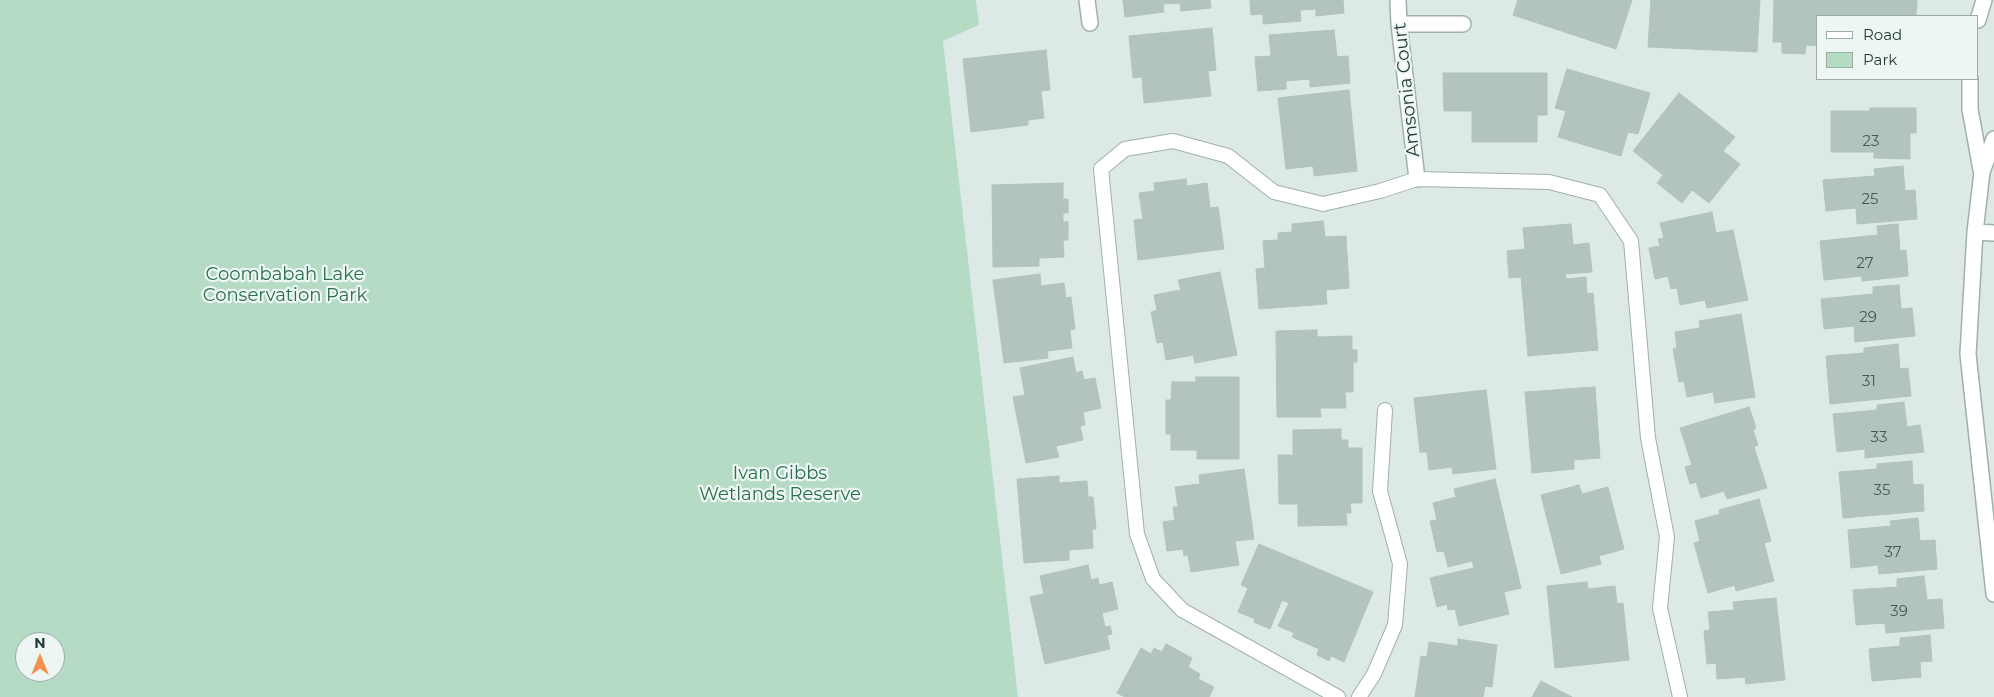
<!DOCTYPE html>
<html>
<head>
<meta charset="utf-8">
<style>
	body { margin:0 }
	#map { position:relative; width:1994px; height:697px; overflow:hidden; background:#dde9e6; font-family:Montserrat,sans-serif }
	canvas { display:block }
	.legend { position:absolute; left:1816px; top:15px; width:162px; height:65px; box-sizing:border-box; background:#edf6f3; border:1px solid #9baaa7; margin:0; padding:6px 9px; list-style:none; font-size:15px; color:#1f3835 }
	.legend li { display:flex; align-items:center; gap:10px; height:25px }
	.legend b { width:25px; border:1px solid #9baaa7 }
	.north { position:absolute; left:15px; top:632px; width:50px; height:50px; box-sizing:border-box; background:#edf6f3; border:1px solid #9baaa7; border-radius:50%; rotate:0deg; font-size:14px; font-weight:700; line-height:20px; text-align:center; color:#1f3835 }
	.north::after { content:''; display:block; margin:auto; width:18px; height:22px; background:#f29152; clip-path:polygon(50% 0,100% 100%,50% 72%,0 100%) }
</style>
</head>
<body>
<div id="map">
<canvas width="1994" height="697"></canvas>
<ul class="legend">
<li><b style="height:6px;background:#fff"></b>Road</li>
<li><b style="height:14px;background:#b5dbc5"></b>Park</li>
</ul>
<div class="north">N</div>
</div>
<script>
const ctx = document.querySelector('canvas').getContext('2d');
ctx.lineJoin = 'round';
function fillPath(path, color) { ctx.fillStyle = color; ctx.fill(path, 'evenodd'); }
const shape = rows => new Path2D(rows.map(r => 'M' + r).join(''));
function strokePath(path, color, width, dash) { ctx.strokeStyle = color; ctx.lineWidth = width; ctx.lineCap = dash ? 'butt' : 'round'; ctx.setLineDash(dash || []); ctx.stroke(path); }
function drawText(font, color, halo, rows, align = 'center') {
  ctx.font = font + ' Montserrat,sans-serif'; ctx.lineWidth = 4.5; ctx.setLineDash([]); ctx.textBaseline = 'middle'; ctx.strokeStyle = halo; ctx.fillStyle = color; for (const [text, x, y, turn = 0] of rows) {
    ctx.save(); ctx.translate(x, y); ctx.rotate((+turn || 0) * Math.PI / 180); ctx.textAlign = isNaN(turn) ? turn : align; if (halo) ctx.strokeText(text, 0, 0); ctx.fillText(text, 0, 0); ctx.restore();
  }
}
const green = shape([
	[0,0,976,0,979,25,943,41,1018,697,0,697],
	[25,642,55,642,55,672,25,672]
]);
const building = shape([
	[1123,0,1210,0,1211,8,1181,11,1180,3,1163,4,1164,12,1125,17,1123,0],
	[1250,0,1343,0,1344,13,1316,16,1316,9,1300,10,1301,21,1263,24,1263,14,1251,15,1250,0],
	[1518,0,1632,0,1616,49,1513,15,1518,0],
	[1651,0,1760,0,1757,52,1648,47,1651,0],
	[1774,0,1917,0,1916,16,1818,16,1818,46,1806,45,1805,54,1782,53,1782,42,1773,42,1774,0],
	[1212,28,1216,70,1208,71,1211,96,1144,103,1142,77,1133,78,1129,36,1212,28],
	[1334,30,1337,57,1348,56,1350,83,1310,87,1310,79,1286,81,1286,89,1258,91,1255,57,1271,56,1269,35,1334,30],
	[1046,50,1050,90,1041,91,1044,118,1028,120,1028,125,971,132,963,59,1046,50],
	[1567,69,1650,93,1638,134,1628,132,1621,156,1558,137,1566,111,1555,108,1567,69],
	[1443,73,1547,73,1547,115,1537,115,1537,142,1472,142,1472,111,1444,111,1443,73],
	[1349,90,1357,171,1314,176,1313,166,1286,169,1278,98,1349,90],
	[1679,93,1735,137,1723,151,1740,164,1709,203,1692,190,1682,203,1657,183,1663,175,1633,151,1679,93],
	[1870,108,1916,108,1916,133,1910,133,1910,159,1874,158,1874,152,1831,152,1831,111,1870,111,1870,108],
	[1903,166,1905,191,1915,190,1917,219,1857,224,1856,208,1826,211,1823,180,1875,176,1874,169,1903,166],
	[1186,179,1187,186,1207,183,1210,208,1218,207,1224,249,1138,260,1134,220,1143,219,1139,193,1155,191,1154,183,1186,179],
	[1063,183,1063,199,1068,199,1068,213,1063,213,1063,222,1068,222,1068,240,1063,240,1064,257,1039,258,1039,266,993,267,992,185,1063,183],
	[1712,212,1716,233,1733,230,1748,300,1707,308,1705,300,1680,305,1677,288,1671,289,1668,276,1655,279,1649,248,1660,246,1658,239,1664,238,1660,223,1712,212],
	[1323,221,1325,237,1346,236,1349,288,1326,290,1327,304,1259,309,1256,269,1265,268,1263,241,1278,240,1278,233,1292,232,1292,224,1323,221],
	[1571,224,1573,245,1589,243,1592,272,1565,274,1566,279,1586,277,1587,294,1593,293,1598,350,1528,356,1521,277,1509,278,1507,251,1525,249,1523,228,1571,224],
	[1898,224,1900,251,1906,250,1908,276,1862,281,1862,276,1824,280,1820,241,1878,235,1877,226,1898,224],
	[1220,272,1237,355,1195,363,1193,355,1166,360,1163,342,1157,343,1151,312,1157,310,1154,295,1181,290,1178,280,1220,272],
	[1040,274,1041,286,1064,283,1066,298,1071,297,1075,329,1070,330,1072,348,1047,351,1048,358,1004,363,993,280,1040,274],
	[1899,285,1901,309,1912,308,1915,336,1855,342,1854,326,1824,329,1821,299,1873,294,1873,287,1899,285],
	[1741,314,1755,397,1715,403,1713,392,1687,397,1684,381,1679,382,1673,349,1677,348,1675,332,1700,328,1699,321,1741,314],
	[1317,330,1317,337,1352,336,1352,350,1357,350,1357,362,1353,362,1353,392,1345,392,1346,408,1320,408,1321,417,1277,417,1276,331,1317,330],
	[1898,344,1900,369,1908,368,1911,396,1830,404,1826,356,1864,353,1864,348,1898,344],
	[1073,357,1076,373,1082,371,1084,380,1095,378,1101,408,1083,412,1085,425,1080,426,1083,440,1056,446,1059,457,1026,463,1013,397,1025,395,1020,368,1073,357],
	[1196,377,1239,377,1239,459,1197,459,1197,450,1171,450,1171,434,1166,434,1166,400,1171,400,1172,382,1196,382,1196,377],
	[1595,387,1600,458,1574,460,1574,469,1532,473,1525,392,1595,387],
	[1486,390,1496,469,1453,474,1452,467,1429,470,1427,452,1420,452,1414,398,1486,390],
	[1904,402,1907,427,1920,425,1924,452,1865,458,1865,449,1837,452,1833,414,1877,410,1877,405,1904,402],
	[1749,407,1756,428,1753,430,1758,445,1754,447,1767,488,1727,499,1724,491,1701,498,1696,482,1690,484,1685,467,1692,465,1680,428,1749,407],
	[1341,429,1341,440,1348,440,1348,448,1362,448,1362,503,1350,503,1351,513,1346,513,1347,525,1298,526,1298,504,1279,504,1278,455,1293,455,1293,430,1341,429],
	[1912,461,1913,485,1923,484,1924,511,1843,518,1839,472,1877,469,1877,464,1912,461],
	[1244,469,1254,539,1235,541,1239,565,1191,572,1188,555,1184,556,1183,549,1167,551,1163,522,1175,520,1173,507,1178,507,1175,487,1200,484,1199,475,1244,469],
	[1059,476,1059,483,1087,481,1088,497,1093,497,1096,529,1092,529,1093,548,1069,550,1069,560,1024,563,1017,479,1059,476],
	[1495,479,1521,588,1504,592,1509,614,1459,626,1455,609,1448,610,1447,604,1437,607,1430,578,1474,568,1472,561,1448,567,1444,551,1437,552,1430,521,1437,520,1433,503,1456,497,1454,489,1495,479],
	[1579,485,1582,494,1608,487,1624,549,1599,556,1601,564,1561,574,1541,495,1579,485],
	[1759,499,1771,541,1764,543,1774,581,1736,591,1735,585,1708,593,1694,543,1700,541,1695,521,1720,514,1719,510,1759,499],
	[1918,518,1920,541,1935,540,1937,569,1879,574,1878,565,1851,568,1848,530,1891,526,1890,521,1918,518],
	[1259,544,1373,592,1344,662,1331,656,1329,661,1317,655,1319,649,1292,637,1294,633,1278,626,1289,603,1282,600,1270,629,1254,622,1255,619,1238,612,1248,588,1241,585,1259,544],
	[1088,565,1091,580,1098,578,1099,585,1112,582,1118,609,1102,613,1105,627,1110,626,1112,634,1107,635,1110,649,1045,664,1030,597,1044,594,1040,576,1088,565],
	[1924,576,1927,600,1942,599,1944,628,1886,633,1885,623,1856,625,1853,590,1897,587,1897,579,1924,576],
	[1587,582,1588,589,1615,586,1617,604,1623,603,1629,660,1555,668,1547,586,1587,582],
	[1776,598,1785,680,1746,684,1745,677,1717,679,1716,663,1707,664,1704,631,1710,630,1708,612,1734,610,1733,602,1776,598],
	[1930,635,1932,661,1920,662,1921,677,1872,681,1869,649,1900,646,1900,638,1930,635],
	[1458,639,1497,645,1492,687,1485,686,1483,697,1415,697,1421,656,1427,657,1429,642,1458,646,1458,639],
	[1166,644,1192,658,1188,667,1200,674,1198,679,1214,687,1209,697,1125,697,1117,693,1141,648,1151,654,1154,648,1162,652,1166,644],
	[1541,681,1572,697,1532,697,1541,681]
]);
const lane = shape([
	[1338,697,1182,610,1153,579,1137,534,1101,169,1125,149,1173,141,1228,156,1274,192,1323,204,1380,191,1417,179,1549,182,1600,195,1631,241,1648,438,1667,537,1660,608,1680,697],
	[1359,697,1374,674,1395,625,1400,564,1380,491,1385,410]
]);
const street = shape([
	[1087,0,1090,23],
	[1398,0,1399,24,1417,179],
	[1978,20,1984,0],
	[1399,24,1463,24],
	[1970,79,1970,109,1981,170],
	[1994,139,1982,172,1975,232,1968,354,1994,594],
	[1975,232,1994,233]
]);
const numberNames = [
	["23",1871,142],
	["25",1870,200],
	["27",1865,264],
	["29",1868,318],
	["31",1869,382],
	["33",1879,438],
	["35",1882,491],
	["37",1893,553],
	["39",1899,612]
];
const streetNames = [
	["Amsonia Court",1407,90,-96]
];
const parkNames = [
	["Coombabah Lake",285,275],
	["Conservation Park",285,296],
	["Ivan Gibbs",780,474],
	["Wetlands Reserve",780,495]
];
fillPath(green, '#b5dbc5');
fillPath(building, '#b3c4bf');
strokePath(building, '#b0c3be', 1);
strokePath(lane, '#a0b0ad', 16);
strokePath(street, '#a0b0ad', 18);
strokePath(lane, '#fff', 14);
strokePath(street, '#fff', 15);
drawText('15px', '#445b58', null, numberNames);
drawText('18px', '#1f3835', '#edf6f3', streetNames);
drawText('18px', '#296f4f', '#edf6f3', parkNames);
</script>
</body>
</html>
